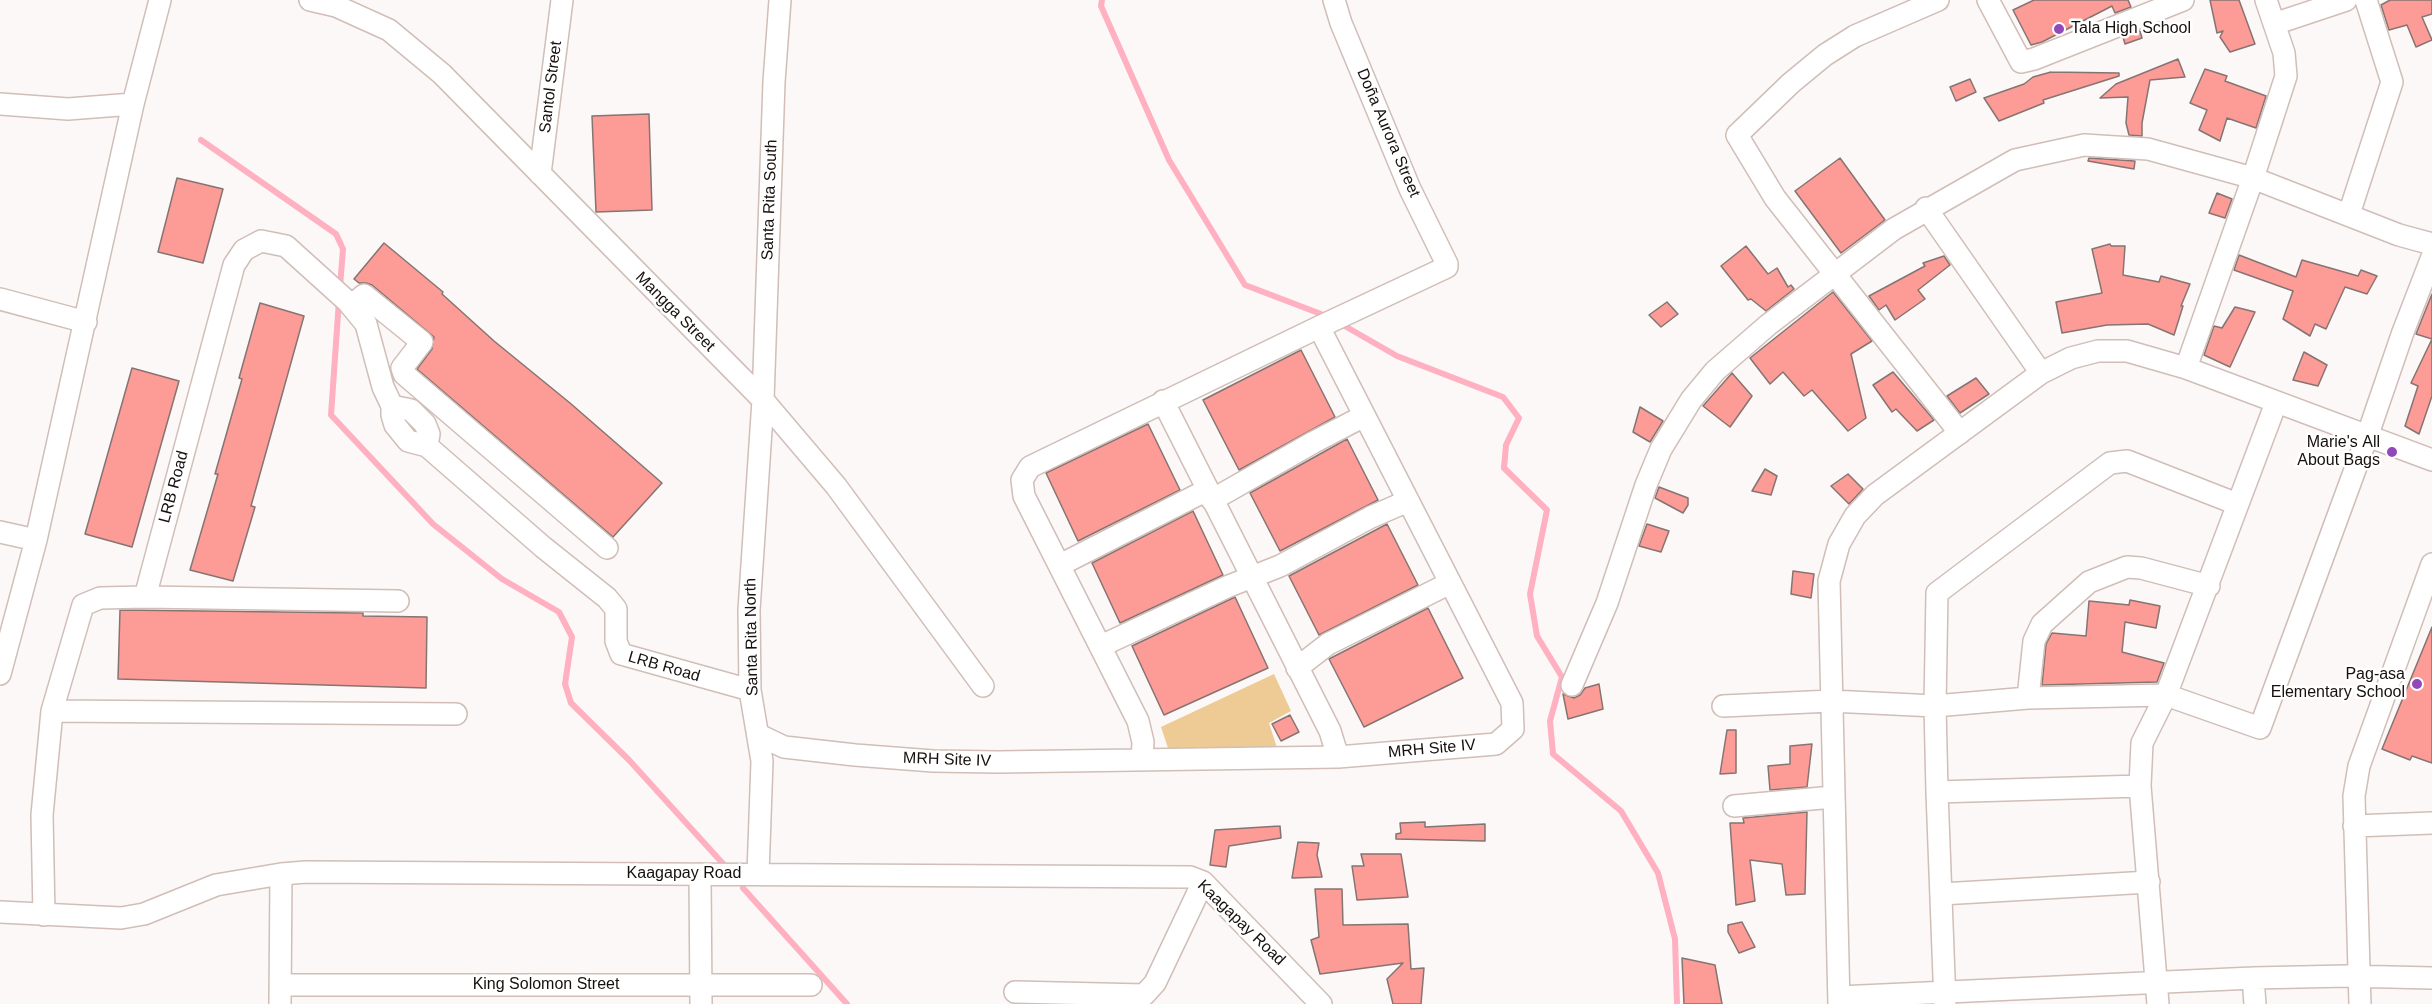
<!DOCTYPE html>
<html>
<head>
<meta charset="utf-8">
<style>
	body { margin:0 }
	canvas { display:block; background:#fcf8f7 }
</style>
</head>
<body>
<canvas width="2432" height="1004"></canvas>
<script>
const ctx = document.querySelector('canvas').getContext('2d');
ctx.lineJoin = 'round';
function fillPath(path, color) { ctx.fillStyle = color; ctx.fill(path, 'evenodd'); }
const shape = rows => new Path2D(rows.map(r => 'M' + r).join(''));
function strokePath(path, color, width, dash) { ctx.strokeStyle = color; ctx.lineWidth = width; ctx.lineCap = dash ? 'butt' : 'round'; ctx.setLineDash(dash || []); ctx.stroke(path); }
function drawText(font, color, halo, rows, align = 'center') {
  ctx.font = font + ' Arial,sans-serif'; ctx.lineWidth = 5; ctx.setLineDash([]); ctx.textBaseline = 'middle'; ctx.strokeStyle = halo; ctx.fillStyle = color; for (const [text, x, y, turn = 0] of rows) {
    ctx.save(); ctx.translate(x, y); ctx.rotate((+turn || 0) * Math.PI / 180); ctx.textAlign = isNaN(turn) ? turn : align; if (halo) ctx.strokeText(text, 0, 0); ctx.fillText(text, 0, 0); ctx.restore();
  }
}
const green = shape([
	[1274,674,1291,711,1269,723,1278,751,1170,754,1161,727]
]);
const stream = shape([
	[1102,0,1101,6,1169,160,1245,285,1321,314],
	[201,140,336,234,343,249,340,287],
	[339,300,331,415,433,524,502,579,559,612,572,637,565,684,571,703,629,760,726,867],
	[1343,325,1397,356,1503,397,1519,418,1506,445,1504,468,1547,510,1530,594,1537,636,1562,677,1550,721,1553,754,1621,811,1658,873,1675,939,1677,1004],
	[743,888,847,1004]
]);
const building = shape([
	[2034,0,2128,0,2131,7,2115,13,2112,6,2042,42,2031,45,2013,10,2034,0],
	[2210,0,2239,0,2255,44,2230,52,2220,37,2223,31,2217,33,2210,0],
	[2390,0,2432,0,2432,14,2422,17,2432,40,2416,47,2407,25,2389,30,2381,5,2390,0],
	[2140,31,2142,38,2125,44,2123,37,2140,31],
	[2178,59,2185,77,2150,80,2142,123,2142,136,2129,135,2126,123,2128,97,2100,98,2116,84,2178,59],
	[2205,69,2227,76,2225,81,2266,96,2256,128,2227,118,2220,141,2199,130,2207,110,2190,103,2205,69],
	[2051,72,2119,73,2119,76,2043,100,2044,103,1999,121,1984,98,2024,84,2033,77,2051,72],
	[1970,79,1976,92,1956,101,1950,87,1970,79],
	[649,114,652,210,596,212,592,116,649,114],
	[1840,158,1885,220,1841,253,1795,191,1840,158],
	[2089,158,2135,161,2134,169,2088,161,2089,158],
	[177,178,223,189,203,263,158,252,177,178],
	[2217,193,2232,199,2225,218,2209,213,2217,193],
	[384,243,443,292,442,294,494,341,570,403,662,483,613,537,417,369,432,349,434,337,372,285,366,283,359,283,354,279,384,243],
	[2110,244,2111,246,2125,246,2123,275,2159,282,2161,276,2190,284,2181,306,2183,306,2174,335,2148,324,2107,325,2062,333,2056,302,2102,293,2092,249,2110,244],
	[1746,246,1768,274,1777,268,1788,287,1791,285,1794,289,1766,311,1751,299,1748,300,1721,266,1746,246],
	[2239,255,2296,277,2302,260,2358,276,2361,270,2377,276,2367,294,2345,287,2326,329,2315,324,2310,336,2283,319,2293,291,2234,270,2239,255],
	[1944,256,1950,265,1918,290,1925,299,1895,320,1886,305,1879,310,1869,296,1925,266,1923,263,1944,256],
	[1833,292,1872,341,1851,354,1866,418,1848,431,1812,390,1804,396,1783,372,1770,384,1750,358,1833,292],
	[2432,294,2432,396,2419,434,2405,426,2418,386,2411,383,2432,339,2416,334,2432,294],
	[1667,302,1678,314,1661,327,1649,315,1667,302],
	[260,303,304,316,251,506,255,507,233,581,190,570,218,474,215,474,242,379,239,378,260,303],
	[2235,307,2255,312,2230,367,2204,355,2214,326,2222,328,2235,307],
	[1301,350,1335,417,1239,470,1203,400,1301,350],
	[2304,352,2327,365,2318,386,2293,380,2304,352],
	[132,368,179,381,132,547,85,534,132,368],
	[1893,372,1934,420,1917,431,1896,409,1892,412,1873,385,1893,372],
	[1732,373,1752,396,1730,427,1703,406,1732,373],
	[1976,378,1989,394,1960,413,1947,396,1976,378],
	[1640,407,1663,421,1650,442,1633,432,1640,407],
	[1148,424,1180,490,1078,541,1046,473,1148,424],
	[1347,439,1378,500,1280,551,1250,493,1347,439],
	[1765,469,1777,476,1771,495,1752,491,1765,469],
	[1848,474,1863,489,1849,504,1831,486,1848,474],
	[1659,487,1688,498,1688,505,1683,513,1655,498,1659,487],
	[1193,511,1223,575,1120,623,1092,563,1193,511],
	[1387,524,1418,585,1319,635,1289,576,1387,524],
	[1647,524,1669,531,1661,552,1639,546,1647,524],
	[1793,571,1814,574,1811,598,1791,594,1793,571],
	[1235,597,1268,668,1164,715,1132,646,1235,597],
	[2130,600,2160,606,2156,628,2125,622,2122,652,2164,663,2157,682,2042,685,2046,644,2052,633,2086,636,2089,601,2129,605,2130,600],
	[1428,608,1463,678,1364,727,1329,659,1428,608],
	[120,610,363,613,363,616,427,617,426,688,118,679,120,610],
	[2432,627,2432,763,2412,756,2410,760,2382,749,2432,627],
	[1599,684,1603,709,1568,719,1563,694,1574,698,1580,695,1585,688,1599,684],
	[1290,715,1299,732,1281,741,1272,724,1290,715],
	[1727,730,1736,730,1736,773,1720,774,1727,730],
	[1812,744,1807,787,1770,790,1768,766,1790,764,1790,746,1812,744],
	[1807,812,1805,894,1786,895,1782,864,1750,860,1755,901,1736,905,1730,823,1744,823,1743,818,1807,812],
	[1425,822,1425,827,1485,824,1485,841,1396,839,1396,834,1401,833,1400,823,1425,822],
	[1280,826,1281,838,1229,846,1226,867,1210,865,1215,830,1280,826],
	[1298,842,1319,843,1317,855,1322,877,1292,878,1298,842],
	[1361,854,1401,854,1408,897,1357,900,1352,866,1364,866,1361,854],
	[1315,889,1342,889,1343,925,1408,924,1411,969,1424,968,1421,1004,1393,1004,1387,979,1403,963,1320,974,1311,940,1319,937,1315,889],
	[1742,922,1755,947,1739,953,1728,932,1728,925,1742,922],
	[1682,958,1715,965,1722,1004,1684,1004,1682,958]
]);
const minor = shape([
	[310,0,336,6,389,30,442,74,763,400,836,486,983,686],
	[1334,0,1341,23,1410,189,1447,264],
	[1938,0,1855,36,1825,55,1791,83,1737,135,1775,198,1960,433],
	[1988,0,2021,62,2034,59,2183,0],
	[2274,24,2346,0],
	[0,104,68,109,133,104],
	[540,174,562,0],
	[1926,208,2041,373],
	[2349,214,2392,82,2366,0],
	[0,299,86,322],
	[351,306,364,295,422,342,402,368,404,374,607,548],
	[2186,368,2253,178,2286,76,2284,53,2266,0],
	[1163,401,1330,731,1338,757],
	[427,446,543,547,607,598,616,609,616,641,621,654,750,690],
	[1212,500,1314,442,1364,416],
	[0,532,36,540],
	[1060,565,1207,490],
	[145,597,234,265,244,250,261,241,286,246,348,302,366,324,383,387,392,406,392,415,395,425,408,441,427,446,429,434,425,424,411,410,392,406],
	[1101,646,1229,586,1280,566,1371,517,1408,501],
	[1297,668,1328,644,1450,583],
	[0,674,36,540,133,104,160,0],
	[1572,685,1607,603,1646,485,1661,449,1691,400,1715,371,1768,325,1894,229,2015,160,2084,145,2148,149,2253,178,2399,235,2432,244],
	[2028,698,2034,641,2042,624,2089,582,2127,567,2141,568,2209,586],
	[1723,706,1831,701,1935,706,2028,698,2166,695,2260,728,2367,437,2403,332,2432,257],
	[52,711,456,714],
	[759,735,784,747,855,755,933,761,998,762,1338,757,1496,744,1513,729,1512,703,1319,327],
	[1142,760,1143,742,1138,721,1024,496,1022,480,1030,467,1319,327,1447,267],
	[1937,792,2140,786],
	[1734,806,1833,797],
	[2354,826,2432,823],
	[700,874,701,1004],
	[758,874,762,761,750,690,749,610,763,400,774,82,780,0],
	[1941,894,2149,882],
	[0,912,121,918,144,914,216,885,281,874,306,872,1190,877,1203,882,1321,1004],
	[44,915,42,815,52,711,83,605,100,598,145,597,398,601],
	[2253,978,2255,1004],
	[281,985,811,985],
	[1015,992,1144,995,1155,983,1203,882],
	[1839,997,2253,978,2347,976,2432,978],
	[280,1004,281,874],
	[1839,1004,1829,581,1839,544,1855,516,1875,495,2041,373,2071,358,2098,351,2127,351,2186,368,2432,460],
	[1945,1004,1937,792,1935,706,1937,593,2110,463,2127,461,2237,504],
	[2158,1004,2140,786,2142,743,2166,695,2276,403],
	[2360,1004,2354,796,2359,766,2432,564]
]);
const markers = [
	[2059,29,6,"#9048bb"],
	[2392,452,6,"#9048bb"],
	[2417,684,6,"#9048bb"]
];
const poiNames = [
	["Tala High School",2071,29,"left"],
	["Marie's All",2380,443],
	["About Bags",2380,461],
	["Pag-asa",2405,675],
	["Elementary School",2405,693]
];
const streetNames = [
	["Santol Street",551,87,-83],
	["Doña Aurora Street",1388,133,67],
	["Santa Rita South",770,200,-88],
	["Mangga Street",675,312,45],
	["LRB Road",174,487,-75],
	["Santa Rita North",752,637,-91],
	["LRB Road",664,667,16],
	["MRH Site IV",1432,749,-5],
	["MRH Site IV",947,760,2],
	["Kaagapay Road",684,874],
	["Kaagapay Road",1241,923,44],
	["King Solomon Street",546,985]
];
fillPath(green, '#eeca94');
strokePath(stream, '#ffb0c1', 6);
fillPath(building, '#fd9b96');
strokePath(building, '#867472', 1.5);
strokePath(minor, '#d0beb7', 24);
strokePath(minor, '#fff', 21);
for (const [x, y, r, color] of markers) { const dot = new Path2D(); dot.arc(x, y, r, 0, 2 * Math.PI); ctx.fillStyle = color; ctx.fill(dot); strokePath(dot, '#fff', 2); }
drawText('16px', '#16100d', '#fff', poiNames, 'right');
drawText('16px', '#16100d', '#fff', streetNames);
</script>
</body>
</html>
